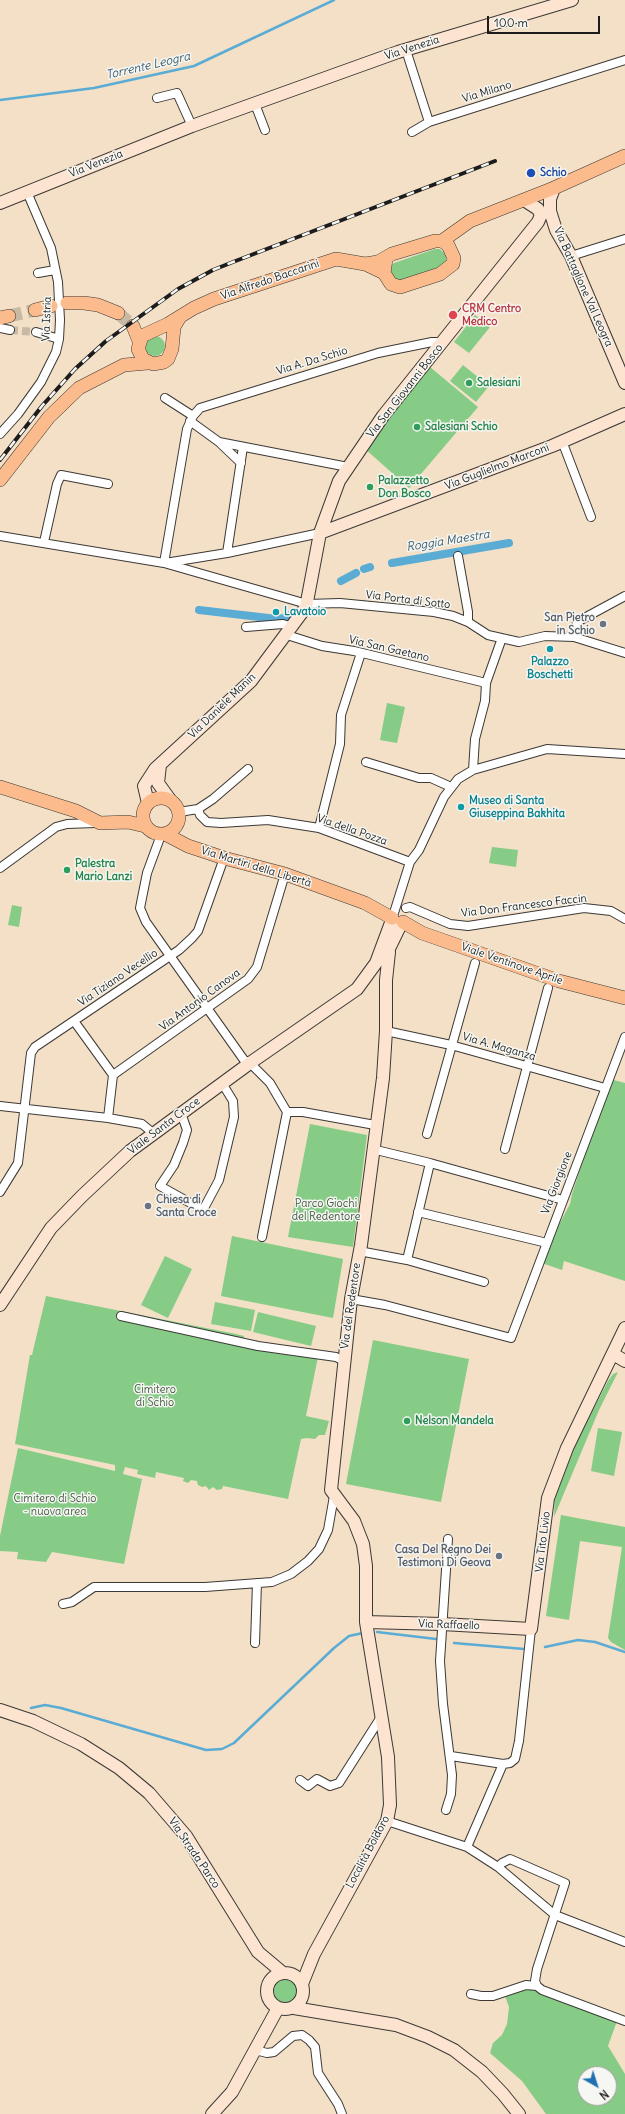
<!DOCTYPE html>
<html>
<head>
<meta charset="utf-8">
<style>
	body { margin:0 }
	#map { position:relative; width:625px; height:2114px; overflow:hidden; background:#f3e0c6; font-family:Delius,sans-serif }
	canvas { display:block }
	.north { position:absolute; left:577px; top:2066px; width:40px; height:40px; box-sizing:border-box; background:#f6f6f2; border:1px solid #9f9f9c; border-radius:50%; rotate:141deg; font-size:11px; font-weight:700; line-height:16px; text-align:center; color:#1c1c1c }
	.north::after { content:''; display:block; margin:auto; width:14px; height:18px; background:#1f6fb2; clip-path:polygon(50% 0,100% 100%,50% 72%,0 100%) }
	.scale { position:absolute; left:487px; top:16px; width:113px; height:18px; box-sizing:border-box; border:2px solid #1c1c1c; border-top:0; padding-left:5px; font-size:12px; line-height:14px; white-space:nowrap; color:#1c1c1c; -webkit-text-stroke:3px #f6f6f2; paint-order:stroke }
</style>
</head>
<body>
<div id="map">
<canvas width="625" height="2114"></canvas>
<div class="north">N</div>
<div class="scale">100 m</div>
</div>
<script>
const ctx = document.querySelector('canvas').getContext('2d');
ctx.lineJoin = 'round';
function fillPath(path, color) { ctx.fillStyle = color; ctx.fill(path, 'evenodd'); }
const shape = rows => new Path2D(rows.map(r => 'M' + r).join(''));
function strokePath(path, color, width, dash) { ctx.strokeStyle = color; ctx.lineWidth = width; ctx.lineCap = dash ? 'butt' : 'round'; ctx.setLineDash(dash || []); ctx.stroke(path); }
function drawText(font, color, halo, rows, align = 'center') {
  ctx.font = font + ' Delius,sans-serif'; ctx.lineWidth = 3; ctx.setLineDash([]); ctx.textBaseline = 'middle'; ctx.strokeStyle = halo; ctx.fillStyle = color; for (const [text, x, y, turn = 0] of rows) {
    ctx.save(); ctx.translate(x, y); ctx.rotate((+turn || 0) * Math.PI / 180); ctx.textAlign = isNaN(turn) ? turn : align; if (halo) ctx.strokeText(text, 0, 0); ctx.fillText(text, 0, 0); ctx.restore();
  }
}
const green = shape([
	[435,249,440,249,446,255,446,262,440,268,402,281,391,278,390,266,394,263],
	[475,315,490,327,469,353,454,342],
	'145 346a10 10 0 1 1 20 0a10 10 0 1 1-20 0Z',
	[463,365,489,386,476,402,450,381],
	[430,367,478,407,409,488,364,448],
	[387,703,405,707,397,743,380,740],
	[492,847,518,850,516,867,489,863],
	[12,905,22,907,19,927,8,925],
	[610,1079,625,1083,625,1281,564,1261,562,1270,539,1262,570,1204,572,1194],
	[310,1124,367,1135,353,1247,288,1237],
	[232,1236,343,1259,333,1318,221,1296],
	[165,1256,192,1269,168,1318,141,1305],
	[46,1296,236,1334,244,1336,244,1339,319,1352,306,1416,329,1421,325,1435,319,1435,315,1439,307,1438,301,1439,288,1499,223,1486,222,1489,217,1490,213,1487,209,1490,206,1486,202,1487,198,1485,197,1481,191,1480,188,1483,183,1481,184,1478,156,1472,155,1478,137,1474,138,1470,125,1467,123,1474,142,1479,124,1564,52,1552,46,1562,17,1559,18,1552,0,1551,0,1536,18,1448,115,1471,115,1465,15,1444,30,1355,32,1355],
	[215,1302,255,1310,251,1331,211,1324],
	[258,1312,316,1326,311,1346,253,1332],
	[373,1340,469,1359,441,1502,346,1484],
	[618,1372,599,1410,554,1517,555,1493,565,1464,608,1381,613,1374],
	[598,1428,622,1432,614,1476,591,1471],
	[561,1515,625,1527,625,1650,611,1642,608,1638,622,1547,580,1541,569,1620,546,1616],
	'274 1991a12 12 0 1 1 24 0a12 12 0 1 1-24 0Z',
	[534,1988,617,2021,608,2046,625,2074,625,2114,546,2114,522,2081,490,2053,493,2043,502,2035,507,2024,509,2007,505,1996,524,1989],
	[585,2074,609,2074,609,2098,585,2098]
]);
const stream = shape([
	[0,100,94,88,194,66,334,0],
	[377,1632,436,1639],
	[454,1643,524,1649],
	[545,1647,578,1640,595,1642,625,1652],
	[31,1708,45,1705,61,1708,206,1750,222,1749,234,1743,334,1648,349,1636,363,1633]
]);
const canal = shape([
	[392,563,509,543],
	[364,569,370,567],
	[341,581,356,573],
	[199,610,277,619,284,618,294,613]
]);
const streetTunnel = shape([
	[10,330,36,332]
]);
const primaryTunnel = shape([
	[118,313,133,326],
	[9,316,35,310]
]);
const street = shape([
	[406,50,429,122,625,60],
	[157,98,177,93,192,126],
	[255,104,265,130],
	[412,132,429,122],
	[571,256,625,239],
	[38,273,55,270],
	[0,328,10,330],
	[36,332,59,339],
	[165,398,193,416],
	[190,421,219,442,348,467],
	[0,434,18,414,41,382,56,352,59,339,60,320,58,282,51,248,27,192],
	[562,441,591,517],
	[220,443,241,463],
	[0,536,164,563,307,604,340,603,434,612,453,616,468,622,488,635,519,642,545,636,574,637,577,622,625,596],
	[44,542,57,484,61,475,108,484],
	[227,553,243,447],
	[458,556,468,612,468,622],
	[164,563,187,429,193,416,200,408,378,353,432,342,444,342],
	[165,563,227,553,320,533],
	[246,627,283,624,293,627],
	[287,635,322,646,354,651,486,683],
	[574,637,625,653],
	[366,762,419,778,431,778,451,787],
	[473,770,475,739,485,701,486,683,502,638],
	[198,809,200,815,207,822,221,823,268,820,319,828,410,862],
	[179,812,198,809,213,799,248,769],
	[319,828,340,744,341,715,361,653],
	[161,835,147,873,140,908,146,922,244,1060,250,1063,270,1083,287,1112],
	[0,868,56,827,67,824,95,823],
	[406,908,410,907,450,924,468,926,584,908,611,911,625,919],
	[393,916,410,862,419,850,444,797,458,779,473,770,547,749,625,754],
	[74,1021,113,1075,108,1118],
	[386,1031,451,1045,605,1088],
	[113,1075,248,979,257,967,285,874],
	[0,1106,108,1118,142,1124,153,1133],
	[287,1112,303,1112,375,1125],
	[181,1113,187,1130,183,1143,174,1165,160,1186,203,1210,219,1180,234,1117,233,1101,222,1083],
	[427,1134,475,963],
	[372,1149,430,1163,563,1200],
	[505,1149,548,988],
	[0,1192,18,1163,31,1053,35,1047,179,950,192,938,198,931,224,858],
	[418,1212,547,1243],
	[262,1237,287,1112],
	[359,1251,407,1260,484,1282],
	[407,1260,430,1163],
	[351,1299,385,1305,511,1338,625,1037],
	[121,1316,258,1346,336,1357,344,1361],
	[63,1604,72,1602,94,1587,205,1587,272,1582,291,1574,308,1561,319,1549,328,1530,334,1496],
	[255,1643,257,1583],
	[451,1756,503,1764,510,1763,515,1759,519,1741,531,1629],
	[300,1780,308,1786,317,1779,330,1786,339,1783,381,1717],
	[446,1810,451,1794,452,1775,443,1704,440,1661,448,1539],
	[387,1821,467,1847,498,1867,555,1915,625,1942],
	[467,1847,503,1764],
	[498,1867,502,1863,510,1859,565,1883,537,1969,535,1981,537,1986,542,1990,625,2021],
	[471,1994,481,1996,493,1996,526,1985,537,1986],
	[255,2050,267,2053,274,2052,293,2036,302,2035,309,2040,315,2047,318,2073,338,2104,342,2114]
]);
const secondary = shape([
	[554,188,550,199,550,211,556,230,571,256,625,383],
	[0,203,192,126,398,52,572,0],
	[320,533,552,446,625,414],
	[160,765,158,783,171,801],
	[148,803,144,786,155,769,251,681,306,607,320,533,339,481,383,416,538,222,541,215,538,209,524,200],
	[384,959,401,924],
	[0,1305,51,1228,82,1196,130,1151,250,1063,357,989,376,963,392,920],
	[613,1354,625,1361],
	[366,1622,442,1624,531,1629,548,1498,567,1448,625,1328],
	[0,1710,33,1721,81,1744,119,1768,149,1793,186,1836,258,1952,283,1973],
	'267 1991a18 18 0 1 1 36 0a18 18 0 1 1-36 0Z',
	[302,1984,314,1954,387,1821,390,1805,388,1757,366,1622,366,1566,363,1544,354,1521,331,1490,351,1299,361,1245,383,1078,386,1031,386,980,389,952],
	[294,2008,396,2025,428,2037,454,2050,482,2072,503,2094,519,2114],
	[212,2114,232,2092,278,2008]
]);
const primary = shape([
	[442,241,470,221,554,188,625,156],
	[365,264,378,262,392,254,435,241,442,241,448,245,454,258,453,264,440,274,400,287,391,284,384,273,386,259],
	[67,303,84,303,98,305,118,313],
	[35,310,51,306],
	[180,317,174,327,172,349,168,359,164,362,153,364,143,359,138,349,142,336,168,324,194,308,214,299,336,259,365,264,384,273],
	[0,318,9,316],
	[133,326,139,341],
	[0,480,49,417,79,388,124,365,148,363],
	[0,787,76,811,100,823,128,822,145,826],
	'143 816a18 18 0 1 1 36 0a18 18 0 1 1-36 0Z',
	[165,834,188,846,224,858,285,874,365,903,392,918],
	[403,922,422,933,559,981,625,998]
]);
const rail = shape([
	[0,460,42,406,75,369,106,341,178,289,213,270,233,262,495,161]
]);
const markers = [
	[531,173,5,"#1a4fb4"],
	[453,315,5,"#e0444e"],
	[469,383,4,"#2e9e5b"],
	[417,427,4,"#2e9e5b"],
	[370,487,4,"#2e9e5b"],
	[276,612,4,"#0f9aa8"],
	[603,624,4,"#6b7280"],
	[550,649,4,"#0f9aa8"],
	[461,807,4,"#0f9aa8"],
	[67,870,4,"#2e9e5b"],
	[148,1206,4,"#6b7280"],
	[407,1421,4,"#2e9e5b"],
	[499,1556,4,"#6b7280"]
];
const streetNames = [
	["Via Venezia",412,48,-18],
	["Via Milano",487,92,-17],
	["Via Venezia",96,164,-22],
	["Via Alfredo Baccarini",270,280,-19],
	["Via Battaglione Val Leogra",583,287,66],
	["Via Istria",47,319,-88],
	["Via A. Da Schio",312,361,-17],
	["Via San Giovanni Bosco",405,391,-52],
	["Via Guglielmo Marconi",497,467,-21],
	["Via Porta di Sotto",408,600,7],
	["Via San Gaetano",389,649,13],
	["Via Daniele Manin",222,706,-44],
	["Via della Pozza",352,830,19],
	["Via Martiri della Libertà",256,867,17],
	["Via Don Francesco Faccin",524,906,-7],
	["Viale Ventinove Aprile",512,964,19],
	["Via Tiziano Vecellio",118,978,-34],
	["Via Antonio Canova",200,1000,-36],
	["Via A. Maganza",499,1047,16],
	["Viale Santa Croce",164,1126,-37],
	["Via Giorgione",557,1183,-69],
	["Via del Redentore",351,1306,-82],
	["Via Tito Livio",543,1542,-83],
	["Via Raffaello",449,1625,2],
	["Località Boldoro",368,1852,-62],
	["Via Strada Parco",194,1853,56]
];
const transitNames = [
	["Schio",540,173]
];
const healthNames = [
	["CRM Centro",462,309],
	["Medico",462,322]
];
const leisureNames = [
	["Salesiani",477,383],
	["Salesiani Schio",425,427],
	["Palazzetto",378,481],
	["Don Bosco",378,494],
	["Palestra",75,864],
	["Mario Lanzi",75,877],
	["Nelson Mandela",415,1421]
];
const cultureNames = [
	["Lavatoio",284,612],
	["Palazzo",550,662,"center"],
	["Boschetti",550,675,"center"],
	["Museo di Santa",469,801],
	["Giuseppina Bakhita",469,814]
];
const worshipNames = [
	["San Pietro",595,618],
	["in Schio",595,631],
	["Chiesa di",156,1200,"left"],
	["Santa Croce",156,1213,"left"],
	["Casa Del Regno Dei",491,1550],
	["Testimoni Di Geova",491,1563]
];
const parkNames = [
	["Parco Giochi",326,1204],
	["del Redentore",326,1217],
	["Cimitero",155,1390],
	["di Schio",155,1403],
	["Cimitero di Schio",55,1499],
	["- nuova area",55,1512]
];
const waterNames = [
	["Torrente Leogra",148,66,-13],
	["Roggia Maestra",448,541,-9]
];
fillPath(green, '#86cc86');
strokePath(stream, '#5aacd5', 2.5);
strokePath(canal, '#5aacd5', 8);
strokePath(streetTunnel, '#c8b9a4', 8, [8, 4]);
strokePath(primaryTunnel, '#c8b9a4', 13, [13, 6]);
strokePath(street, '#3c3936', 10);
strokePath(secondary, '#3c3936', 14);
strokePath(primary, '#3c3936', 14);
strokePath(street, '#fff', 8);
strokePath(secondary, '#fde4d1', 12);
strokePath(primary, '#fbbb8c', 13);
strokePath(rail, '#1c1c1c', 4);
strokePath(rail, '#f6f6f2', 2.5, [8]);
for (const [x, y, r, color] of markers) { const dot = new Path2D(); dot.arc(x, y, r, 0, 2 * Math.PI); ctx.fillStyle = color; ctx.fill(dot); strokePath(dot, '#f6f6f2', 1.5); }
drawText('11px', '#1c1c1c', '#f6f6f2', streetNames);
drawText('bold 11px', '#164399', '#f6f6f2', transitNames, 'left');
drawText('bold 11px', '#be3a42', '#f6f6f2', healthNames, 'left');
drawText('bold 11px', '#27864d', '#f6f6f2', leisureNames, 'left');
drawText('bold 11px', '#0d838f', '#f6f6f2', cultureNames, 'left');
drawText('bold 11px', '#5b616d', '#f6f6f2', worshipNames, 'right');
drawText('11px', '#415a41', '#f6f6f2', parkNames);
drawText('italic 12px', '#385d6f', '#f6f6f2', waterNames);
</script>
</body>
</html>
